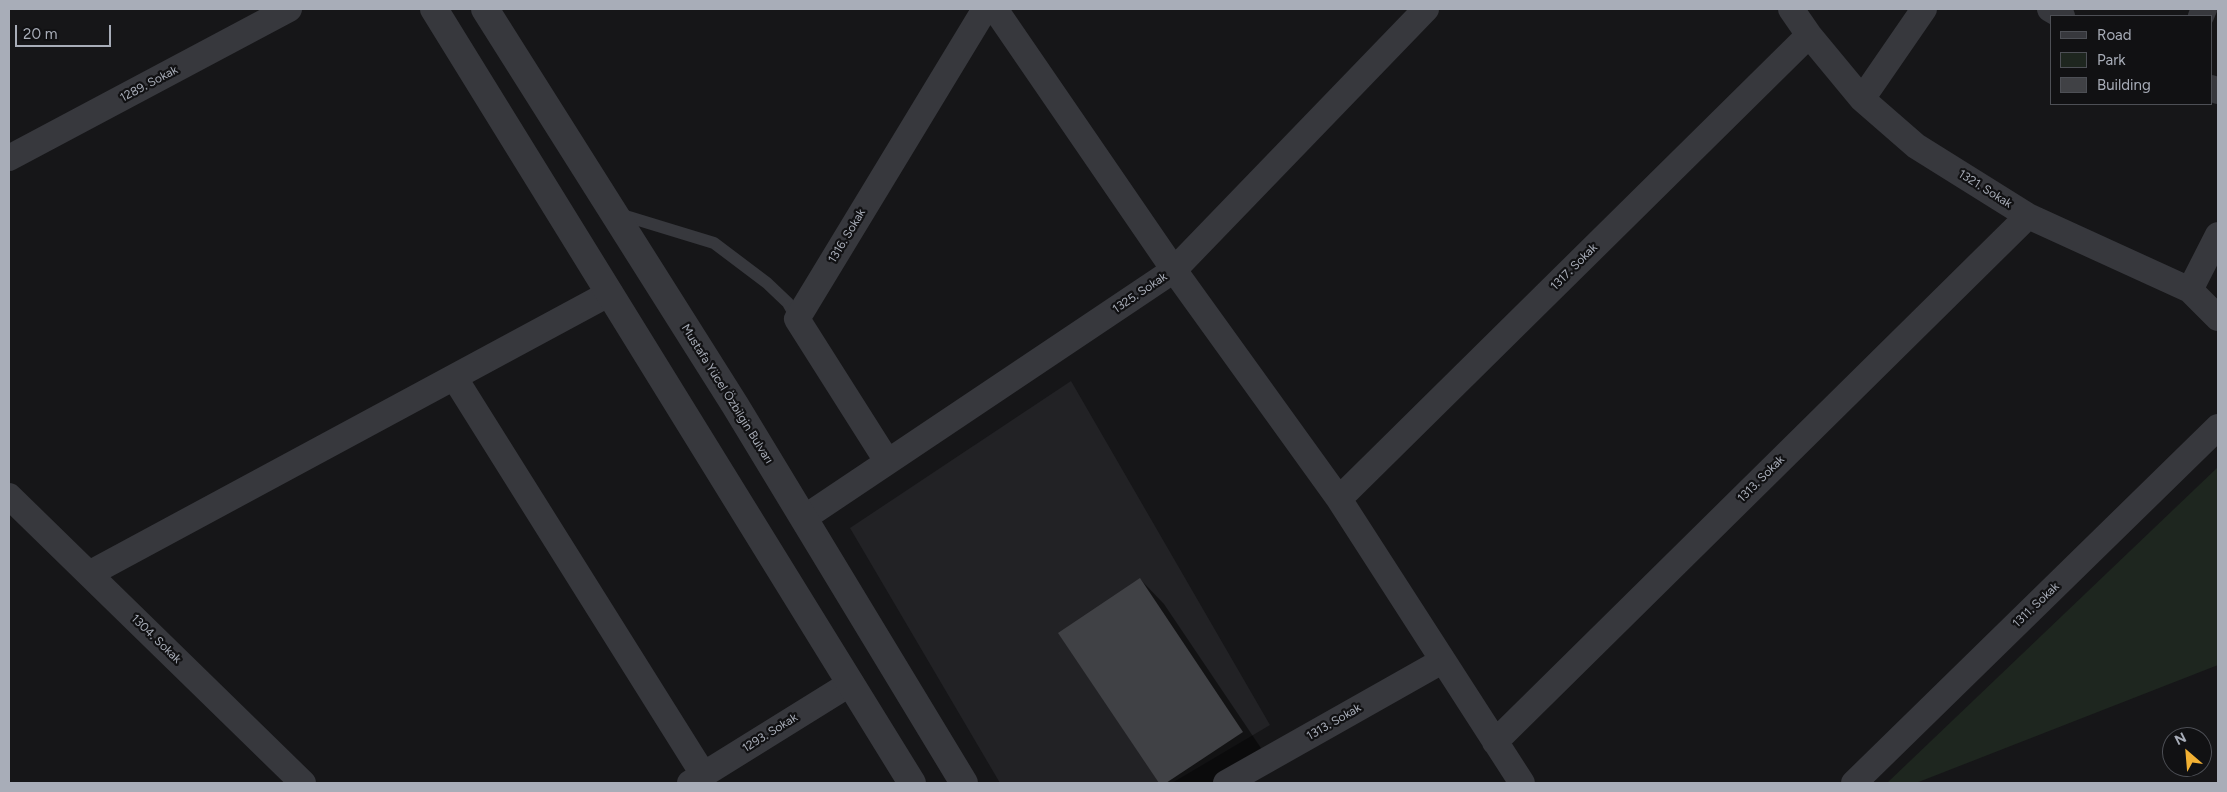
<!DOCTYPE html>
<html>
<head>
<meta charset="utf-8">
<style>
	body { margin:0 }
	#map { position:relative; width:2227px; height:792px; overflow:hidden; background:#161618; font-family:Figtree,sans-serif }
	canvas { display:block }
	.frame { position:absolute; inset:0; border:10px solid #a8adb8; pointer-events:none }
	.legend { position:absolute; left:2050px; top:15px; width:162px; height:90px; box-sizing:border-box; background:#111113; border:1px solid #4d4f55; margin:0; padding:6px 9px; list-style:none; font-size:15px; color:#a8adb8 }
	.legend li { display:flex; align-items:center; gap:10px; height:25px }
	.legend b { width:25px; border:1px solid #4d4f55 }
	.north { position:absolute; left:2162px; top:727px; width:50px; height:50px; box-sizing:border-box; background:#111113; border:1px solid #4d4f55; border-radius:50%; rotate:333deg; font-size:14px; font-weight:700; line-height:20px; text-align:center; color:#a8adb8 }
	.north::after { content:''; display:block; margin:auto; width:18px; height:22px; background:#f2b134; clip-path:polygon(50% 0,100% 100%,50% 72%,0 100%) }
	.scale { position:absolute; left:15px; top:25px; width:96px; height:22px; box-sizing:border-box; border:2px solid #a8adb8; border-top:0; padding-left:6px; font-size:15px; line-height:18px; white-space:nowrap; color:#a8adb8; -webkit-text-stroke:4px #111113; paint-order:stroke }
</style>
</head>
<body>
<div id="map">
<canvas width="2227" height="792"></canvas>
<div class="frame"></div>
<ul class="legend">
<li><b style="height:6px;background:#37383d"></b>Road</li>
<li><b style="height:14px;background:#1e261f"></b>Park</li>
<li><b style="height:14px;background:#404145"></b>Building</li>
</ul>
<div class="north">N</div>
<div class="scale">20 m</div>
</div>
<script>
const ctx = document.querySelector('canvas').getContext('2d');
ctx.lineJoin = 'round';
function fillPath(path, color) { ctx.fillStyle = color; ctx.fill(path, 'evenodd'); }
const shape = rows => new Path2D(rows.map(r => 'M' + r).join(''));
function strokePath(path, color, width, dash) { ctx.strokeStyle = color; ctx.lineWidth = width; ctx.lineCap = dash ? 'butt' : 'round'; ctx.setLineDash(dash || []); ctx.stroke(path); }
function drawText(font, color, halo, rows, align = 'center') {
  ctx.font = font + ' Figtree,sans-serif'; ctx.lineWidth = 4.5; ctx.setLineDash([]); ctx.textBaseline = 'middle'; ctx.strokeStyle = halo; ctx.fillStyle = color; for (const [text, x, y, turn = 0] of rows) {
    ctx.save(); ctx.translate(x, y); ctx.rotate((+turn || 0) * Math.PI / 180); ctx.textAlign = isNaN(turn) ? turn : align; if (halo) ctx.strokeText(text, 0, 0); ctx.fillText(text, 0, 0); ctx.restore();
  }
}
const built = shape([
	[1071,381,1270,725,1172,783,1000,783,850,528]
]);
const green = shape([
	[2218,467,2218,665,1916,783,1887,783]
]);
const shadow = shape([
	[1140,579,1164,604,1267,757,1227,783,1161,783,1060,633]
]);
const building = shape([
	[1140,578,1243,732,1166,783,1159,783,1058,633]
]);
const service = shape([
	[619,214,714,243,767,283,788,303,797,319]
]);
const minor = shape([
	[995,9,1174,270,1339,499,1522,783],
	[1791,9,1809,35,1862,99,1916,146,2028,216,2190,290,2218,318],
	[2050,9,2062,16],
	[2201,16,2204,9],
	[2211,88,2218,91],
	[1862,99,1924,9],
	[9,158,289,9],
	[2190,290,2218,235],
	[454,377,703,774],
	[887,461,797,319,985,9],
	[9,496,303,783],
	[1339,499,1809,35],
	[804,518,1174,270,1426,9],
	[89,574,610,293],
	[1495,742,2028,216],
	[690,783,851,683],
	[1226,783,1442,661],
	[1854,783,2218,427]
]);
const tertiary = shape([
	[434,9,912,783],
	[485,9,735,405,964,783]
]);
const streetNames = [
	["1289. Sokak",149,84,-28],
	["1321. Sokak",1985,189,32],
	["1316. Sokak",847,236,-59],
	["1317. Sokak",1574,267,-45],
	["1325. Sokak",1140,293,-34],
	["Mustafa Yücel Özbilgin Bulvarı",727,394,58],
	["1313. Sokak",1761,479,-45],
	["1311. Sokak",2036,605,-44],
	["1304. Sokak",156,639,44],
	["1313. Sokak",1334,722,-30],
	["1293. Sokak",770,733,-32]
];
fillPath(built, '#222225');
fillPath(green, '#1e261f');
fillPath(shadow, '#0007');
fillPath(building, '#404145');
strokePath(service, '#37383d', 12);
strokePath(minor, '#37383d', 26);
strokePath(tertiary, '#37383d', 28);
drawText('12px', '#a8adb8', '#111113', streetNames);
</script>
</body>
</html>
